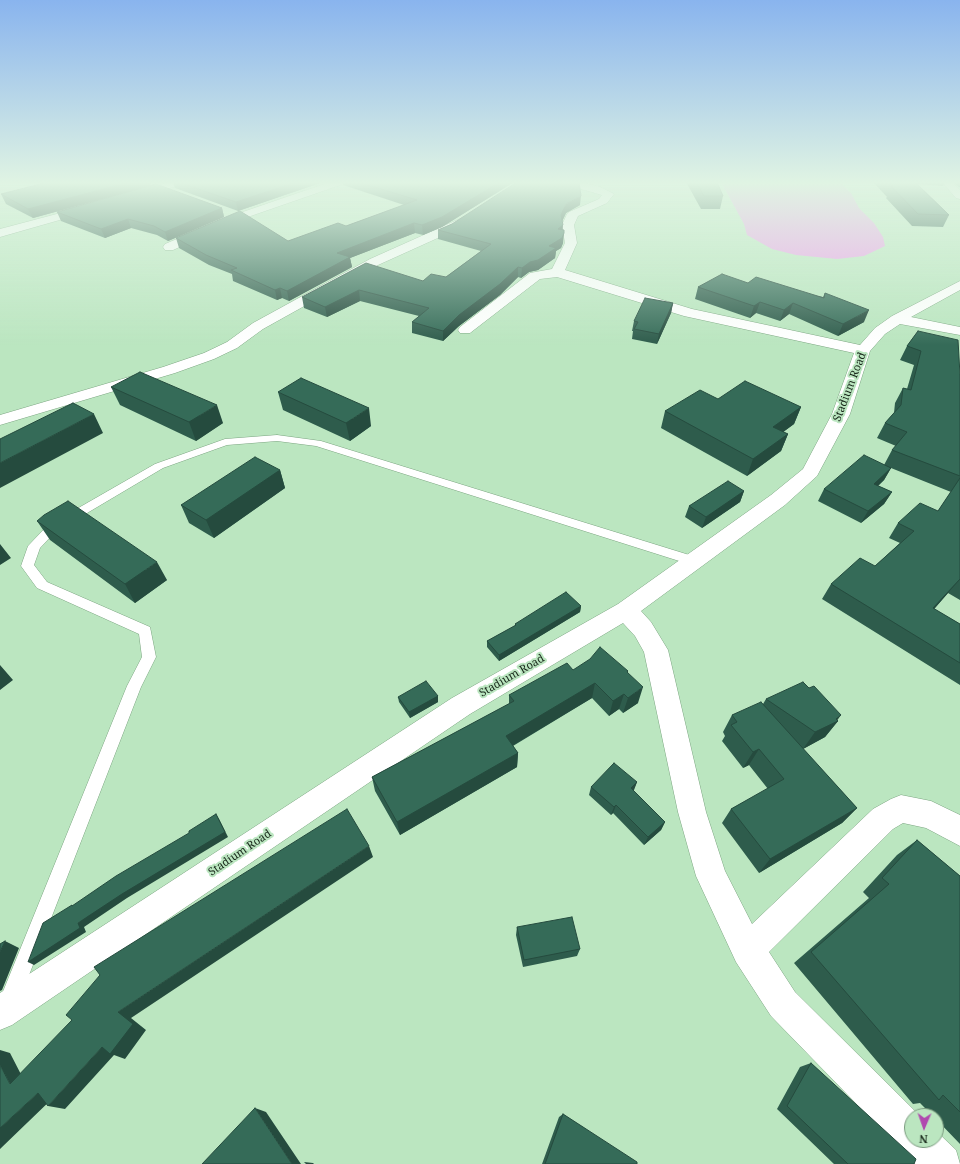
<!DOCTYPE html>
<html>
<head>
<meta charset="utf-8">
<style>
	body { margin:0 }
	#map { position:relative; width:960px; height:1164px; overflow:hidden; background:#bbe6c0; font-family:"Noto Serif",serif }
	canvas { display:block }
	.north { position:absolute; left:904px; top:1108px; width:40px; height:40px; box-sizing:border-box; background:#bbe6c0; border:1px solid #7a9a7e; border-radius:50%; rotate:182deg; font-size:11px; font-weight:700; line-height:16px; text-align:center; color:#18281a }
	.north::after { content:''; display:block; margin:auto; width:14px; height:18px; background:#b04aaf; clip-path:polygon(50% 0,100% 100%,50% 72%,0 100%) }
</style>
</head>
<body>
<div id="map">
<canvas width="960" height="1164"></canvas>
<div class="north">N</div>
</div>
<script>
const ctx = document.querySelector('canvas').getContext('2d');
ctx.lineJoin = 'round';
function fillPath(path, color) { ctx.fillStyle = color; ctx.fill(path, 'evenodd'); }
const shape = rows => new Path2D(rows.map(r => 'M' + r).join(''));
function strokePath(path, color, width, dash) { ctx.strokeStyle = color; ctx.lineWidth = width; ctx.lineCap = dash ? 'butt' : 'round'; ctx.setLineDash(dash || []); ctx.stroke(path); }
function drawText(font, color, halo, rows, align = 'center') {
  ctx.font = font + ' "Noto Serif",serif'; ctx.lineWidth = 4; ctx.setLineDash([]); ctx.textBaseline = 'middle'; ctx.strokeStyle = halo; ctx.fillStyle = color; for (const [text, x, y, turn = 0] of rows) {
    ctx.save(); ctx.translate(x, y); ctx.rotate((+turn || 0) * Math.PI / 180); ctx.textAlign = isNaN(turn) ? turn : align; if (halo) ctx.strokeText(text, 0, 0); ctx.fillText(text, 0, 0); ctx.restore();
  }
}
const green = shape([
	[721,182,840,182,851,193,859,208,874,223,883,237,885,246,864,256,837,259,796,255,772,249,747,235,744,224]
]);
const service = shape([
	[277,435,321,441,699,558,701,561,699,564,695,566,316,446,277,441,227,445,163,468,55,532,40,548,34,565,47,582,150,627,156,657,141,687,17,1006,10,1009,3,1006,0,999,127,686,142,657,139,634,37,588,21,566,28,546,47,526,155,464,225,439,277,435]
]);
const minor = shape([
	[51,182,61,182,62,183,90,182,89,184,59,190,55,189,51,182],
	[170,182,185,182,184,184,134,198,129,195,130,193,170,182],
	[330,182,344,182,343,184,242,219,173,250,165,250,163,247,165,244,234,215,330,182],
	[563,182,579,182,598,186,614,194,607,203,578,216,574,225,577,243,565,270,692,309,860,345,875,328,892,316,960,281,960,290,911,317,960,327,960,335,900,324,885,334,870,351,850,414,817,476,785,505,641,611,651,622,668,650,706,812,725,871,752,924,873,809,891,799,901,795,931,801,960,815,960,846,926,828,903,823,893,829,769,952,795,992,920,1116,912,1116,912,1140,936,1140,936,1131,956,1150,960,1164,915,1164,771,1016,736,962,696,876,678,812,644,652,635,636,623,623,470,714,12,1025,0,1030,0,993,452,698,618,604,771,495,803,469,832,414,854,353,684,316,557,277,540,279,470,333,460,333,458,330,460,327,530,273,552,269,565,243,562,225,567,214,569,212,599,199,602,195,564,184,563,182],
	[942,182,952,182,960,190,960,199,956,198,942,182],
	[87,206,92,209,91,211,0,237,0,229,87,206],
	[464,217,470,220,468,222,451,232,378,265,263,329,237,348,214,359,175,373,0,425,0,415,163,367,204,353,227,342,253,323,370,259,464,217]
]);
const wall = shape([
	[61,182,167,182,151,182,150,186,33,218,6,204,1,194],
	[173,182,323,182,238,211,175,188],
	[343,182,514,182,442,227,423,235,415,233,350,258,352,267,289,301,282,298,277,300,233,281,232,274,209,265,179,248,176,238,288,241,346,226,404,205,343,185],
	[686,182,717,182,723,196,720,209,701,209],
	[875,182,915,182,949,215,943,227,912,226,886,198,887,197,874,183],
	[917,182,945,182,943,186,917,184],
	[953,182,960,182,960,187,959,187],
	[580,205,566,213,562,221,563,243,561,248,556,251,555,258,538,270,529,272,521,278,518,277,500,295,459,326,443,341,412,333,412,322,419,316,360,301,327,317,304,308,302,297,423,281,446,277,481,251,438,239,438,230,452,224],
	[222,208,224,217,168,241,157,235,131,228,105,238,61,221,57,212],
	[748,283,823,297,825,293,864,322,838,336,789,314,780,321,756,313,750,318,695,299,698,287],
	[673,303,671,313,657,344,632,339,633,331,632,331,634,321],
	[918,331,960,375,960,600,948,593,934,609,960,624,960,685,822,599,831,584,875,566,900,543,889,538,898,523,938,511,951,492,891,468,884,480,878,486,892,492,884,504,861,523,818,501,824,489,884,465,892,450,896,446,877,438,885,423,894,413,895,403,903,388,907,389,914,365,900,360,907,346],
	[111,387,223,423,196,441,120,405],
	[278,392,371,426,350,441,283,410],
	[718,399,801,407,794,424,783,432,788,434,781,451,747,476,661,428,665,411],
	[280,470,285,488,214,538,189,523,181,505],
	[744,491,740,502,702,528,685,517,689,506],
	[37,521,167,580,135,603,50,540],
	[581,606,580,612,499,661,487,647,487,641,515,626,515,624],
	[573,670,627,673,638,703,623,713,619,709,609,716,592,698,513,746,518,753,517,767,400,835,375,791,372,777,509,704,509,695],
	[438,696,438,702,410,718,399,702,398,697],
	[766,699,837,720,838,721,825,737,803,749,857,808,842,823,759,873,722,823,731,809,768,789,749,765,743,768,722,741,725,736,723,732,732,715,763,704],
	[637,782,633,791,665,822,661,830,644,845,613,813,611,815,589,795,591,787],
	[917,840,960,876,960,1144,936,1119,936,1116,933,1116,920,1103,913,1104,794,963,869,898,863,892,897,855],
	[517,927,580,949,577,956,523,967,516,935],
	[811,1063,914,1164,834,1164,777,1109,800,1067],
	[563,1114,637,1164,542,1164,559,1117]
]);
const shadedWall = shape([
	[130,182,151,182,150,186,33,218,28,209],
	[296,182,323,182,238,211,236,202],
	[500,182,514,182,442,227,423,235,422,225],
	[581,196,580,205,566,213,561,224,561,215,566,204],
	[222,208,224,217,168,241,165,232],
	[128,219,131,228,105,238,101,229],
	[414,223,415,233,350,258,352,267,289,301,287,291,337,253],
	[563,225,562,235,558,229],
	[564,233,563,243,561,248,556,251,555,258,538,270,529,272,521,278,522,268],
	[518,267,518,277,500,295,459,326,443,341,443,331,459,315],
	[280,288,282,298,277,300,275,290],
	[359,290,360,301,327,317,325,307],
	[760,302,756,313,750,318,754,306],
	[673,303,671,313,657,344,659,334],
	[793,303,789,314,780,321,784,310],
	[869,310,864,322,838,336,843,324],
	[217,405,223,423,196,441,189,422],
	[801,407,794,424,767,444,773,427],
	[369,408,371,426,350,441,346,423],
	[94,414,103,433,0,488,0,463],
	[788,434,781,451,747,476,753,459],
	[891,468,884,480,867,496,874,484],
	[280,470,285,488,214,538,206,520],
	[744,491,740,502,702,528,706,517],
	[892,492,884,504,861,523,868,511],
	[0,544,11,558,0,565],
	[157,562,167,580,135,603,125,584],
	[960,579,948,593,922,623,933,608],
	[581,606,580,612,499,661,499,655],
	[0,665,13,680,0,690],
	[595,683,592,698,505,750,506,736],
	[643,687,638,703,623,713,628,698],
	[624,694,619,709,609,716,613,701],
	[438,696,438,702,410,718,409,712],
	[841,715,836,722,838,721,825,737,803,749,815,732],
	[759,749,749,765,743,768,753,752],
	[518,753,517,767,400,835,397,822],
	[637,782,634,790,628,797,631,788],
	[616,805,613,813,611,815,614,807],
	[857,808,842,823,759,873,770,859],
	[216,814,219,819,228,837,127,898,84,927,86,932,34,965,28,962,78,923],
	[665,822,661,830,644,845,648,837],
	[369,846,373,857,131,1018,146,1030,125,1059,114,1055,65,1109,48,1106,102,1047,118,1012],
	[5,941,19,948,2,990,0,991,0,952],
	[0,1050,10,1053,28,1088,10,1084,0,1065],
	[38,1093,55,1096,0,1149,0,1128],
	[255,1108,266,1112,301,1164,292,1164],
	[304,1162,313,1163,314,1164,306,1164]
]);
const building = shape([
	[48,182,52,182,56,183,61,182,130,182,28,209,1,194,48,182],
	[178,182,296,182,236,202,178,182],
	[358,182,500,182,442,217,422,225,414,223,337,253,350,257,287,291,280,288,275,290,231,270,237,268,206,255,176,238,240,211,288,241,338,223,346,226,417,200,358,182],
	[517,182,579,182,581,196,566,204,561,215,563,225,558,229,564,230,564,233,562,238,549,246,556,248,538,260,530,262,522,268,518,267,500,284,459,315,443,331,412,322,429,308,359,290,325,307,302,297,366,263,423,281,431,274,446,277,491,244,438,230,452,224,517,182],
	[696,182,717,182,723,196,704,196,696,182],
	[888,182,915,182,949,215,918,214,891,186,893,186,888,182],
	[156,184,222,208,165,232,154,226,128,219,101,229,57,212,156,184],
	[722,274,748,283,756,277,824,298,825,293,869,310,843,324,793,303,784,310,760,302,754,306,698,287,722,274],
	[645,298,673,303,659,334,634,329,638,322,634,321,645,298],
	[918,331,958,340,960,375,960,476,892,450,907,432,885,423,901,405,903,388,911,390,921,351,907,346,918,331],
	[140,372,217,405,189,422,111,387,140,372],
	[301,378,369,408,346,423,278,392,301,378],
	[745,381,801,407,773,427,788,434,753,459,665,411,700,390,718,399,745,381],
	[73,403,94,414,0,463,0,439,73,403],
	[864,455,891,468,874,484,892,492,868,511,824,489,864,455],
	[255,457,280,470,206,520,181,505,255,457],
	[960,478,960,579,933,608,960,624,960,663,831,584,860,558,875,566,914,531,898,523,920,503,938,511,960,478],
	[728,481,744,491,706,517,689,506,728,481],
	[68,501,157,562,125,584,37,521,44,515,68,501],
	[566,592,581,606,499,655,487,641,516,625,515,624,566,592],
	[600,647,628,671,627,672,643,687,628,698,624,694,613,701,595,683,506,736,518,753,397,822,372,777,514,701,509,695,567,663,573,670,590,659,600,647],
	[426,681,438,696,409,712,398,697,426,681],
	[803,682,809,688,814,686,841,715,836,719,838,721,815,732,766,699,803,682],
	[761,702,857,808,770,859,731,809,784,779,759,749,753,752,731,725,737,722,732,715,761,702],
	[614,763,637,782,631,788,665,822,648,837,616,805,614,807,591,787,614,763],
	[347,809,369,846,118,1012,133,1024,110,1054,102,1047,48,1106,38,1093,0,1128,0,1065,10,1084,72,1020,66,1015,100,975,94,967,347,809],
	[216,814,225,832,122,894,78,923,80,928,28,962,43,923,72,905,72,906,116,876,189,833,189,831,216,814],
	[917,840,960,876,960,1112,943,1095,939,1100,811,952,889,884,882,878,917,840],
	[572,917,580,949,524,960,517,927,572,917],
	[5,941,0,952,0,944,5,941],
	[811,1063,916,1159,914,1164,848,1164,787,1106,811,1063],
	[255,1108,292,1164,202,1164,255,1108],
	[563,1114,637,1162,637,1164,545,1164,563,1114]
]);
const streetNames = [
	["Stadium Road",850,387,-69],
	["Stadium Road",512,676,-30],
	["Stadium Road",240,853,-34]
];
fillPath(green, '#ef9eec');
strokePath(service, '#7ca581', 1);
strokePath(minor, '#7ca581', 1);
fillPath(service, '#fff');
fillPath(minor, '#fff');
fillPath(wall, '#2e5c4c');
fillPath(shadedWall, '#254b3e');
fillPath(building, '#356b58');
strokePath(building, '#254b3e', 1);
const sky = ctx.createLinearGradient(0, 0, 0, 345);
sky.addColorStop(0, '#89b4ee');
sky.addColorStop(0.53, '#e0f4e3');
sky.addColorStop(1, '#e0f4e300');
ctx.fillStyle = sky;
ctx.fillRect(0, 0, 960, 345);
drawText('11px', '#18281a', '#bbe6c0', streetNames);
</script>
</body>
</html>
